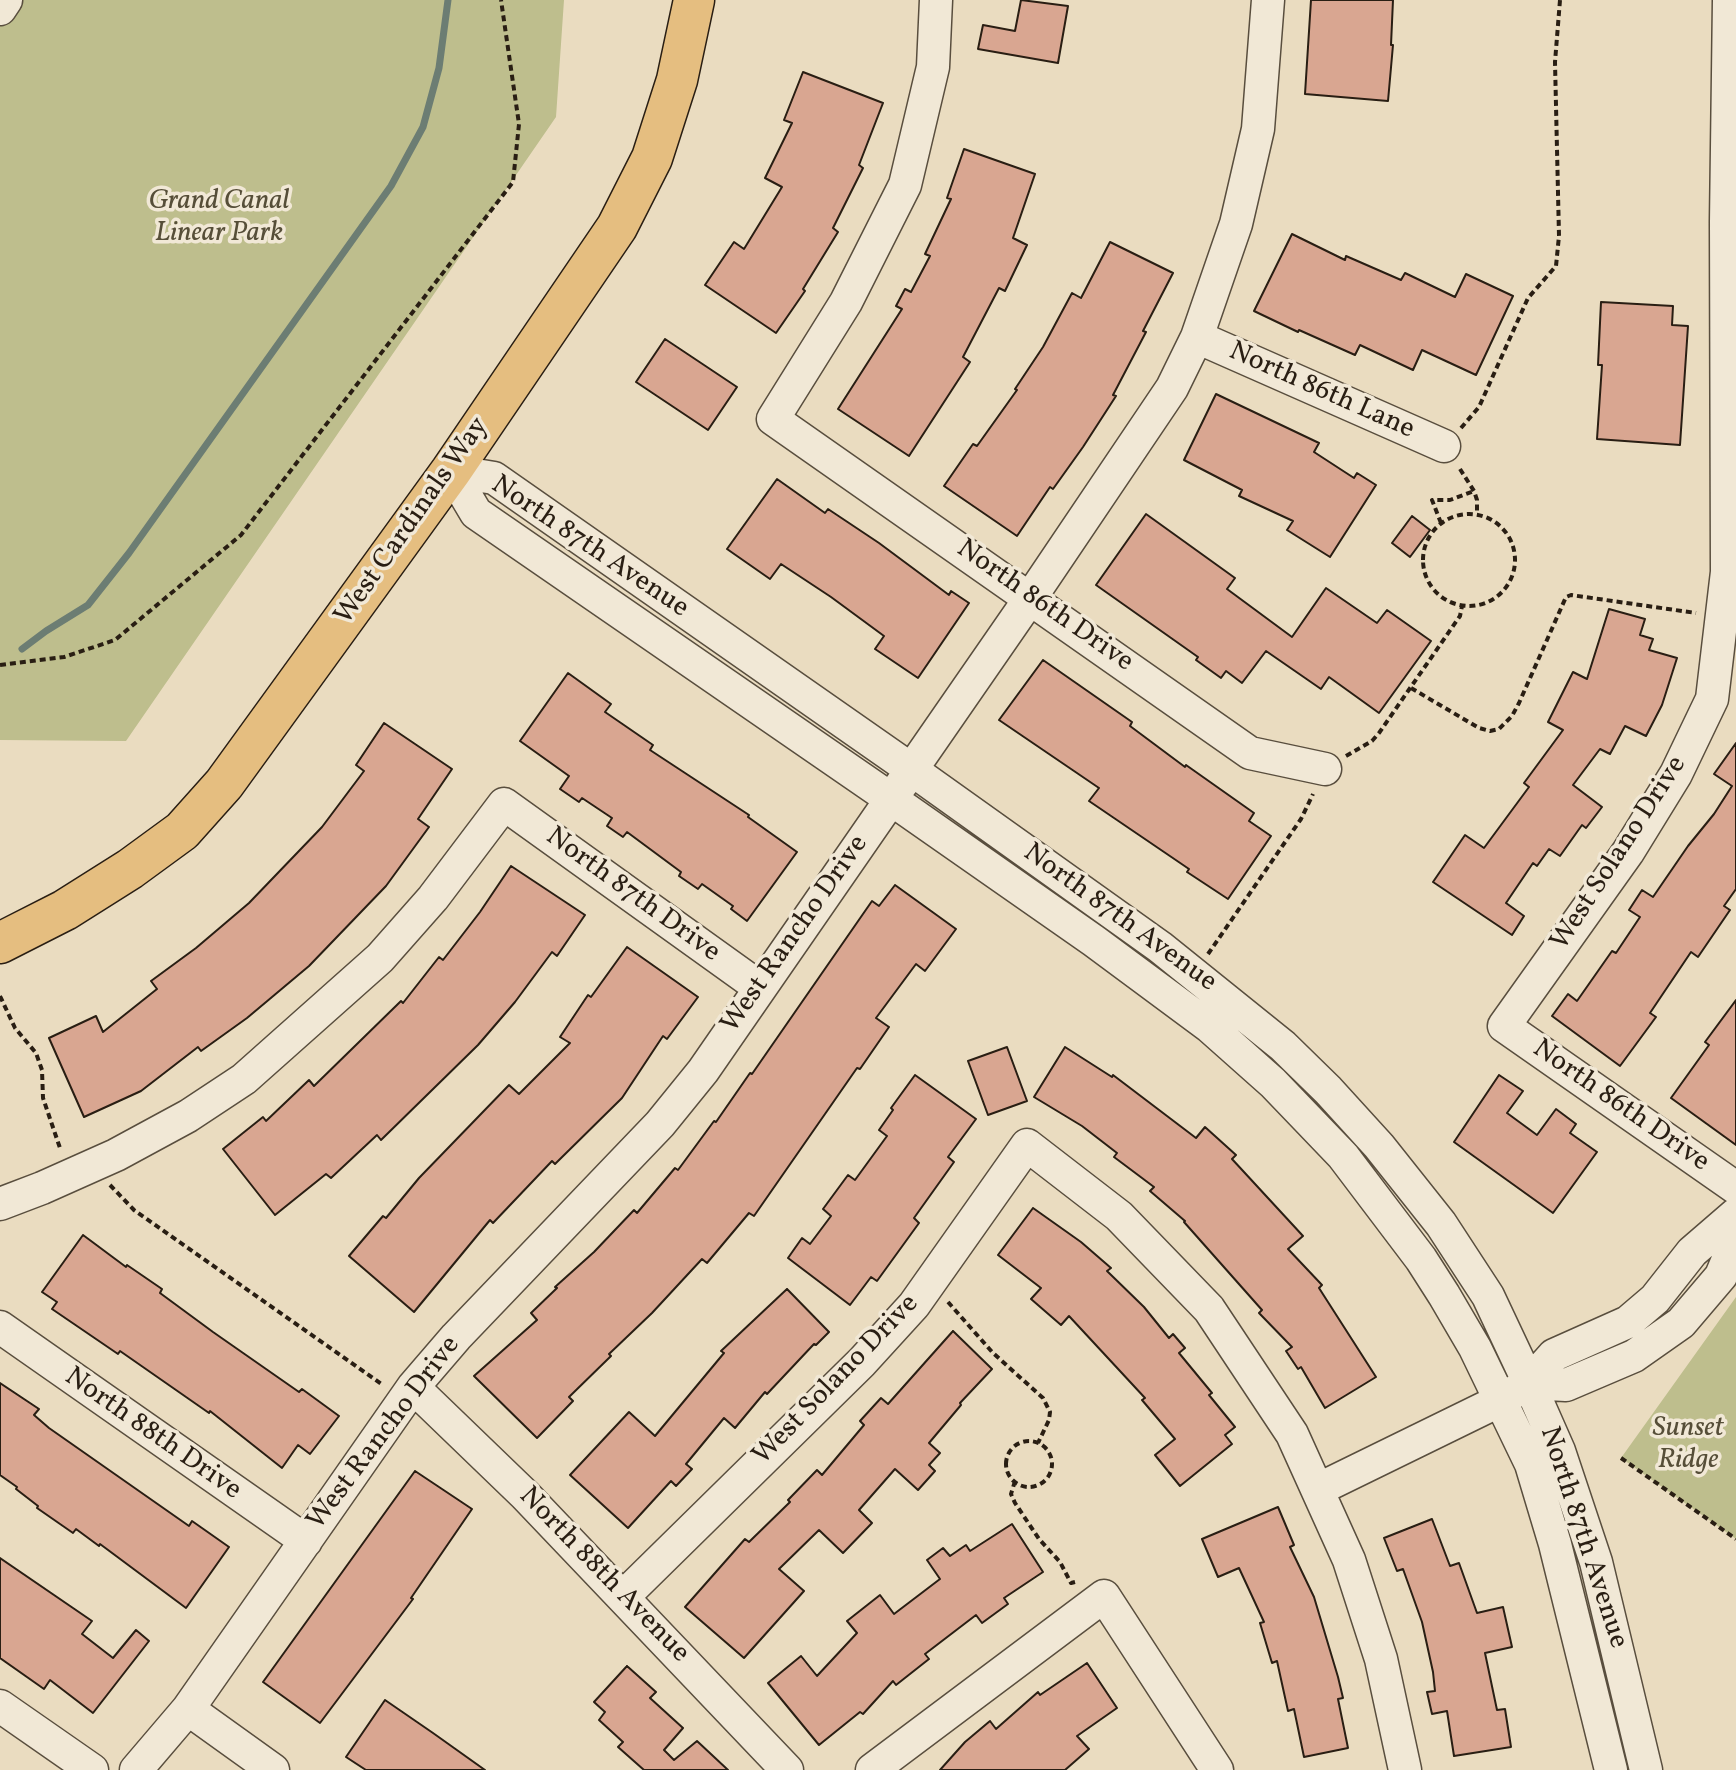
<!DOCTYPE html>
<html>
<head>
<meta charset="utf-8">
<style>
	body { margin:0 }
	canvas { display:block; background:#eadcc0 }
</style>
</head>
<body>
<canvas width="1736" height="1770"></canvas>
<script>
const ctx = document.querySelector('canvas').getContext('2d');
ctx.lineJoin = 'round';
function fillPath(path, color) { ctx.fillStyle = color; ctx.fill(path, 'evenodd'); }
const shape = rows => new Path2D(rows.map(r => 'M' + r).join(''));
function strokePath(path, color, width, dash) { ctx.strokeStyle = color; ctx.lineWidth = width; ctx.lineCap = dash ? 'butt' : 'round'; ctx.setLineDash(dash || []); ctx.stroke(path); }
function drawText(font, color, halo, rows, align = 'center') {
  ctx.font = font + ' Vollkorn,serif'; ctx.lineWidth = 7; ctx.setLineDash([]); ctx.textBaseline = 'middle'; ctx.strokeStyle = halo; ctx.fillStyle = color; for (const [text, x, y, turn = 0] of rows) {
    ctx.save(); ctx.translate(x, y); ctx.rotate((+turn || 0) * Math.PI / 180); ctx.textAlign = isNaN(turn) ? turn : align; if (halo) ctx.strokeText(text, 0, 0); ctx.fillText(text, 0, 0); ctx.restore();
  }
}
const green = shape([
	[6,0,564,0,556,117,126,741,0,740,0,9],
	[1736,1297,1736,1539,1621,1458]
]);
const stream = shape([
	[22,649,46,631,88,605,129,553,391,186,423,127,439,68,448,0]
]);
const building = shape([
	[1021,0,1068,6,1058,63,978,49,983,25,1015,31,1021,0],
	[1311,0,1393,0,1391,45,1393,45,1388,101,1305,94,1311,0],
	[803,72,883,103,859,165,863,168,833,228,838,232,803,289,805,291,776,333,705,285,734,242,744,249,782,187,765,178,792,123,784,120,803,72],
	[964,149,1035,174,1013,238,1027,245,1005,291,999,288,963,357,970,362,909,456,838,409,902,309,896,306,905,289,911,292,930,256,925,254,951,199,947,198,964,149],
	[1292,234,1345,260,1346,256,1401,280,1405,273,1455,297,1466,274,1513,296,1476,375,1422,350,1413,370,1360,345,1355,355,1299,330,1298,332,1254,311,1292,234],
	[1110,242,1173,273,1143,331,1146,332,1113,395,1116,396,1083,447,1053,489,1050,487,1017,536,944,486,973,444,977,446,1017,390,1015,389,1043,347,1072,293,1081,298,1110,242],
	[1601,302,1673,306,1672,325,1688,326,1680,445,1597,439,1602,365,1598,365,1601,302],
	[665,339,737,387,708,430,636,382,665,339],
	[1216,394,1319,443,1314,452,1354,478,1357,473,1376,485,1330,557,1287,530,1293,521,1239,496,1242,490,1184,460,1216,394],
	[777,479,825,513,828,509,879,543,949,595,951,591,969,603,918,678,875,649,884,636,831,597,781,564,770,579,727,549,777,479],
	[1146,514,1235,578,1227,589,1292,637,1326,588,1377,623,1387,610,1431,641,1379,713,1329,677,1321,689,1266,651,1242,683,1226,671,1221,678,1196,660,1198,657,1096,585,1146,514],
	[1412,516,1430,530,1410,557,1392,543,1412,516],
	[1609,609,1645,619,1640,635,1653,639,1649,650,1677,658,1662,705,1646,736,1625,726,1610,754,1600,749,1573,785,1602,807,1586,828,1582,825,1560,856,1549,849,1537,866,1533,863,1506,903,1524,916,1512,935,1433,882,1465,835,1484,848,1529,787,1524,783,1563,730,1548,722,1573,672,1587,679,1609,609],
	[1043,660,1132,722,1130,726,1185,767,1186,765,1254,813,1249,821,1271,836,1228,899,1187,872,1189,869,1089,801,1099,788,999,720,1043,660],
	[568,673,611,704,605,712,653,745,650,750,749,815,748,817,797,852,747,921,731,909,733,906,702,884,698,889,679,876,681,872,627,832,623,837,607,826,612,818,582,798,579,802,560,789,569,776,520,741,568,673],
	[384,723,452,769,418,819,429,827,386,886,309,966,247,1018,201,1051,198,1047,141,1091,84,1117,49,1038,96,1016,103,1032,157,989,151,981,196,948,249,903,322,827,364,771,356,765,384,723],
	[1736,743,1736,889,1724,906,1730,910,1698,957,1691,952,1650,1013,1656,1017,1620,1066,1552,1016,1568,994,1577,1001,1612,951,1616,953,1640,917,1629,910,1642,890,1653,897,1688,846,1714,814,1732,786,1714,774,1736,743],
	[511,866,585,915,557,956,552,952,515,1002,478,1045,381,1140,377,1135,331,1178,326,1174,275,1215,223,1149,263,1117,266,1121,309,1080,314,1086,401,1001,403,1003,439,957,443,960,480,912,511,866],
	[895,885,956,929,925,971,916,964,876,1018,889,1027,860,1069,857,1068,754,1216,749,1213,707,1263,702,1259,652,1313,609,1354,611,1356,569,1397,573,1401,537,1438,474,1376,537,1320,531,1313,557,1288,555,1287,594,1252,634,1210,637,1213,675,1168,678,1170,714,1121,716,1122,750,1073,752,1074,872,901,879,906,895,885],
	[627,947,698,997,667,1039,663,1036,622,1098,555,1164,552,1161,493,1223,490,1220,414,1312,349,1256,383,1216,386,1218,419,1178,509,1085,519,1094,570,1043,560,1037,588,995,591,997,627,947],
	[1736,1000,1736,1145,1671,1098,1709,1045,1705,1042,1736,1000],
	[1007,1047,1027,1101,988,1115,968,1061,1007,1047],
	[1065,1047,1112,1077,1113,1075,1196,1138,1205,1127,1236,1155,1232,1159,1303,1236,1288,1249,1322,1285,1319,1288,1376,1377,1325,1408,1301,1367,1298,1369,1286,1351,1292,1347,1259,1313,1262,1310,1184,1222,1185,1221,1150,1191,1154,1187,1114,1157,1117,1153,1082,1126,1034,1097,1065,1047],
	[915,1075,976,1119,948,1157,954,1162,914,1218,919,1223,877,1281,871,1277,850,1305,788,1258,802,1238,810,1244,831,1216,823,1209,848,1175,855,1180,887,1136,879,1130,893,1110,891,1108,915,1075],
	[1499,1075,1523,1091,1507,1113,1537,1135,1556,1109,1576,1124,1570,1133,1597,1152,1553,1213,1454,1142,1499,1075],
	[1033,1208,1081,1242,1111,1268,1107,1271,1144,1307,1169,1338,1173,1334,1185,1348,1179,1353,1212,1393,1209,1395,1235,1427,1225,1435,1232,1444,1180,1486,1155,1455,1175,1439,1142,1400,1145,1398,1069,1316,1061,1325,1031,1299,1041,1288,998,1255,1033,1208],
	[83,1235,126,1267,127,1265,162,1289,160,1293,213,1332,299,1392,302,1389,339,1416,310,1454,298,1445,282,1468,210,1411,209,1413,120,1351,118,1354,52,1309,57,1302,42,1292,83,1235],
	[787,1289,829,1332,816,1345,814,1344,767,1394,765,1392,735,1428,724,1418,686,1464,692,1469,676,1486,671,1481,628,1528,570,1475,629,1412,655,1436,724,1353,721,1351,787,1289],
	[953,1331,992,1369,960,1403,961,1405,929,1443,940,1453,929,1465,935,1471,918,1490,895,1469,859,1510,872,1523,843,1553,819,1530,779,1569,804,1591,744,1658,685,1607,745,1539,749,1542,790,1502,788,1500,817,1470,822,1475,864,1425,860,1421,881,1398,888,1404,953,1331],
	[0,1383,39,1409,34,1415,49,1428,189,1526,192,1521,229,1547,186,1608,100,1544,99,1546,76,1529,73,1533,37,1508,38,1506,16,1489,17,1487,0,1475,0,1383],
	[415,1471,472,1509,411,1598,413,1599,320,1723,263,1682,415,1471],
	[1278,1507,1294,1545,1290,1547,1314,1597,1338,1677,1343,1698,1338,1699,1348,1748,1304,1757,1294,1709,1288,1711,1277,1661,1272,1663,1260,1623,1264,1622,1239,1568,1218,1577,1202,1539,1278,1507],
	[1432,1519,1450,1566,1459,1563,1477,1613,1503,1607,1512,1647,1485,1653,1497,1710,1505,1709,1511,1747,1454,1756,1447,1711,1432,1714,1427,1692,1435,1691,1433,1672,1422,1622,1403,1569,1397,1571,1384,1538,1432,1519],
	[1012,1524,1043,1572,1004,1598,1008,1604,982,1623,976,1615,925,1654,929,1659,896,1685,893,1681,863,1714,860,1712,819,1745,768,1683,801,1656,817,1676,857,1633,847,1621,880,1595,894,1614,940,1579,927,1560,943,1548,950,1556,966,1545,970,1551,1012,1524],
	[0,1558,92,1621,82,1634,113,1658,136,1630,149,1641,93,1713,50,1680,44,1689,0,1658,0,1558],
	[1087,1663,1117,1708,1077,1736,1089,1749,1065,1770,940,1770,965,1742,990,1721,996,1729,1038,1692,1040,1695,1087,1663],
	[627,1666,656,1692,650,1698,683,1728,664,1750,674,1760,697,1741,728,1770,644,1770,618,1747,623,1742,599,1720,605,1712,594,1702,627,1666],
	[385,1700,433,1733,485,1770,366,1770,346,1757,385,1700]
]);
const path = shape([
	[1461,428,1479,407,1528,298,1556,266,1559,236,1555,62,1560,0],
	[1460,469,1474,491,1477,500,1477,514],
	'1423 560a46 46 0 1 1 92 0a46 46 0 1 1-92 0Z',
	[1441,523,1432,500,1450,500,1474,491],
	[0,665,64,657,115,640,241,535,513,182,519,124,501,0],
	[1411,688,1479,728,1490,731,1499,729,1512,716,1519,703,1566,597,1571,595,1696,613],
	[1346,756,1372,741,1379,733,1460,616,1462,606],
	[1208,954,1301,819,1313,794],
	[0,996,15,1028,36,1053,42,1070,43,1098,61,1151],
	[110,1185,134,1210,383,1385],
	[948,1302,993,1353,1043,1398,1050,1412,1049,1420,1038,1443],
	'1006 1464a23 23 0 1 1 46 0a23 23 0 1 1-46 0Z',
	[1621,1458,1736,1539],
	[1015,1481,1011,1494,1015,1503,1039,1539,1060,1562,1071,1583,1075,1582]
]);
const minor = shape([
	[936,0,933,67,905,185,846,302,773,419,1250,753,1325,769],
	[1729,0,1726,222,1727,572,1712,699,1676,774,1628,852,1504,1026,1736,1188],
	[0,9,6,0],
	[1197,337,1444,446],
	[451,471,494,478,912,770,1160,947,1283,1046,1328,1090,1379,1146,1441,1224,1488,1296,1529,1383,1559,1451,1596,1562,1646,1770],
	[451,471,476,513,891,799,1094,941,1210,1027,1273,1083,1343,1156,1421,1259,1444,1295,1475,1348,1531,1464,1555,1544,1611,1770],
	[0,1204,42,1188,116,1155,188,1116,244,1079,380,958,433,898,504,804,759,987],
	[0,1327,306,1541],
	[1529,1383,1566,1385,1634,1356,1681,1323,1721,1276,1736,1240],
	[413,1387,525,1495,787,1770],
	[1319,1489,1501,1400,1529,1383,1554,1355,1628,1322,1655,1299,1692,1252,1736,1214],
	[623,1597,862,1362,914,1305,1027,1145,1119,1216,1209,1309,1292,1434,1349,1560,1381,1659,1405,1770],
	[0,1706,92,1770],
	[188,1709,273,1770],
	[136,1770,188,1709,413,1387,456,1337,660,1124,703,1071,1031,597,1172,388,1197,337,1236,224,1258,129,1268,0],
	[872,1770,1104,1596,1217,1770]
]);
const major = shape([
	[0,943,65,910,130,869,182,831,224,784,451,471,617,227,652,158,677,80,694,0]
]);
const parkNames = [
	["Grand Canal",219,203],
	["Linear Park",219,235],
	["Sunset",1688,1430],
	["Ridge",1688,1462]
];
const streetNames = [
	["North 86th Lane",1321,392,24],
	["West Cardinals Way",413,522,-55],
	["North 87th Avenue",589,548,34],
	["North 86th Drive",1044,607,35],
	["West Solano Drive",1620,854,-57],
	["North 87th Drive",632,896,36],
	["North 87th Avenue",1119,919,36],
	["West Rancho Drive",796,935,-55],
	["North 86th Drive",1620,1107,35],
	["West Solano Drive",837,1381,-46],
	["West Rancho Drive",385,1434,-53],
	["North 88th Drive",152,1435,35],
	["North 87th Avenue",1582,1538,72],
	["North 88th Avenue",603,1576,46]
];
fillPath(green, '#bebe8d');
strokePath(stream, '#6c7d73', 7);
fillPath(building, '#d9a691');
strokePath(building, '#291e13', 2);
strokePath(minor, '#594e3e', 35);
strokePath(major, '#291e13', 43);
strokePath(path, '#291e13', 4, [6, 4]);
strokePath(minor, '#f1e8d6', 32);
strokePath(major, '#e5be80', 40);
drawText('italic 28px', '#564e38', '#f1e8d6', parkNames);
drawText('28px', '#291e13', '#f1e8d6', streetNames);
</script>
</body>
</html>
